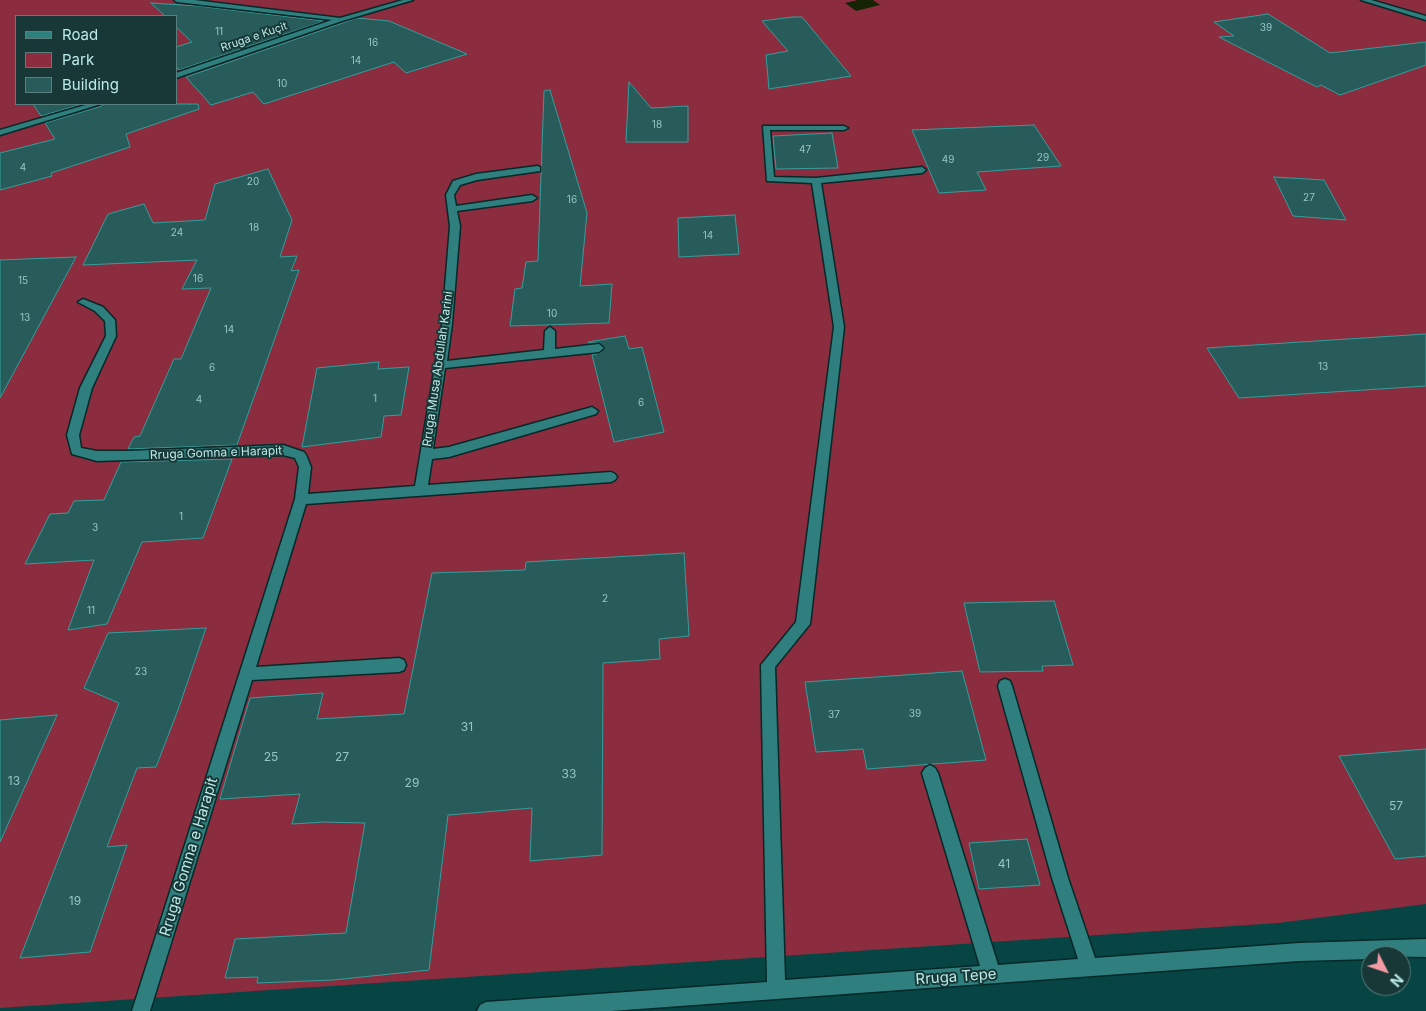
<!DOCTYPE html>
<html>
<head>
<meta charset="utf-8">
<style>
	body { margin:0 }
	#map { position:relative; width:1426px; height:1011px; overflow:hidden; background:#064544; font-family:Inter,sans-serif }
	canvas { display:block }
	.legend { position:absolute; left:15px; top:15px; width:162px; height:90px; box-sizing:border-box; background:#173837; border:1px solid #597f7e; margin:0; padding:6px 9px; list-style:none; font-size:15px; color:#bbeae8 }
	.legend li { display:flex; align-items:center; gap:10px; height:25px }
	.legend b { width:25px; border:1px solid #597f7e }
	.north { position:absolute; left:1361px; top:946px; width:50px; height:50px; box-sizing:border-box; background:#173837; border:1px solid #597f7e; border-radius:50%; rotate:131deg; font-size:14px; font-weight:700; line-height:20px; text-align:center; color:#bbeae8 }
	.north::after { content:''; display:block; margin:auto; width:18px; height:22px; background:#f49aa4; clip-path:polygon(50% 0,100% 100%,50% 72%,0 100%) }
</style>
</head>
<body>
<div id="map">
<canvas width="1426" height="1011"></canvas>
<ul class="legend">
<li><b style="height:6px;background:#2e7f7d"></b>Road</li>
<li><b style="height:14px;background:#8b2d3f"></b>Park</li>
<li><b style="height:14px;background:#285c5b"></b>Building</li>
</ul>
<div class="north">N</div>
</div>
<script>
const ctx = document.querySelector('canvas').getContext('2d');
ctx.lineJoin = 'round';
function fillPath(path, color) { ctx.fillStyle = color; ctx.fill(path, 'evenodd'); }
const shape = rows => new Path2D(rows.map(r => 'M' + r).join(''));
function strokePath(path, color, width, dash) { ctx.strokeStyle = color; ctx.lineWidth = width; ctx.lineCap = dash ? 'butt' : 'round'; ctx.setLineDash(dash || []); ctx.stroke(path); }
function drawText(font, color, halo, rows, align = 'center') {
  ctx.font = font + ' Inter,sans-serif'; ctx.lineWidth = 4; ctx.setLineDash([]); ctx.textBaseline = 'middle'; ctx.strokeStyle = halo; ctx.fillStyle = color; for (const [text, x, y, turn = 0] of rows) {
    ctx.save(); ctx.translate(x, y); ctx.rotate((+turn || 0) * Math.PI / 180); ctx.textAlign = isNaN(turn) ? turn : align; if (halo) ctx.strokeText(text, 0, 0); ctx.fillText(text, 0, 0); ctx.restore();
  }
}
const green = shape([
	[0,0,1426,0,1426,904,1278,923,0,1008],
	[16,16,176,16,176,104,16,104]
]);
const water = shape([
	[858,0,873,0,880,5,856,11,845,3]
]);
const building = shape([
	[151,3,198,6,324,21,179,70,176,66,176,47,192,42,176,27,176,16,165,16,151,3],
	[1268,14,1330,53,1426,42,1426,65,1340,95,1321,85,1317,87,1219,37,1234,36,1214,22,1268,14],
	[793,17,802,17,851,76,769,89,766,55,788,51,762,21,793,17],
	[357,18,389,21,467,54,406,73,394,62,264,104,253,92,211,105,186,77,357,18],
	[629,82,651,108,688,106,688,142,626,142,629,82],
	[550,90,587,213,580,286,612,284,609,323,510,326,515,289,522,288,526,262,538,261,544,91,550,90],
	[33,104,83,104,41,116,33,104],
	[103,104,198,104,199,109,126,134,130,147,51,173,52,176,0,190,0,153,55,139,45,123,102,106,103,104],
	[1034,125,1061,166,977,172,986,190,939,193,912,130,1034,125],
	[832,133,838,168,776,169,773,136,832,133],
	[268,169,292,220,280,257,297,256,291,271,299,270,237,445,128,449,134,437,140,436,174,359,181,359,211,288,182,289,197,260,83,265,108,214,144,204,153,223,205,220,215,184,268,169],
	[1274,177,1324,180,1346,220,1293,216,1274,177],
	[735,215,739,254,679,257,678,218,735,215],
	[76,257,0,398,0,260,76,257],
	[1426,334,1426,386,1239,398,1207,348,1426,334],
	[625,336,629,349,642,347,664,432,614,442,592,355,600,353,606,348,600,343,589,343,588,342,625,336],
	[379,362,378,369,409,367,401,415,384,416,381,437,302,447,317,368,379,362],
	[232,459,203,538,142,542,107,624,68,630,94,560,25,564,50,514,68,513,74,501,104,500,121,462,232,459],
	[684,553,689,636,659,639,660,659,603,663,602,855,530,861,532,808,448,815,429,970,333,980,257,983,258,977,225,978,235,939,346,933,365,823,324,822,292,824,300,794,220,799,250,698,323,693,317,719,404,714,432,573,525,570,526,562,684,553],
	[1054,601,1073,665,1042,666,1043,671,980,672,964,603,1054,601],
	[206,628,178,710,156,767,137,768,107,847,127,845,90,952,20,958,119,703,84,688,108,633,206,628],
	[962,671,986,760,867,769,863,749,816,752,805,682,962,671],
	[57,715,0,842,0,720,57,715],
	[1426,749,1426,856,1395,859,1339,756,1426,749],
	[1027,839,1040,885,979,889,969,843,1027,839]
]);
const minor = shape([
	[174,0,194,0,340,18,403,0,413,0,342,21,176,78,176,73,332,20,177,2,174,0],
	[1361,0,1371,0,1426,16,1426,20,1361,0],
	[89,104,101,104,0,135,0,130,89,104],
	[763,126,844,126,848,128,844,130,770,130,774,177,816,178,922,167,926,170,922,173,821,183,844,327,810,624,775,667,785,980,980,966,922,773,925,768,930,765,935,768,938,773,998,965,1078,959,1052,878,998,686,1000,681,1005,679,1010,681,1012,686,1068,878,1095,958,1299,943,1426,939,1426,957,1371,956,1371,959,1299,961,611,1011,477,1011,480,1005,486,1002,767,982,761,665,796,622,834,327,812,183,767,181,763,126],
	[537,166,540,167,540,171,477,180,460,185,454,195,456,206,532,195,537,198,532,201,457,211,460,226,452,324,447,361,544,350,545,331,550,327,555,331,555,349,599,344,604,348,599,352,445,368,433,449,449,447,592,407,598,411,596,414,449,457,432,459,428,485,611,472,615,474,617,477,615,480,611,482,306,504,256,667,399,658,404,660,406,665,404,670,399,672,252,680,150,1011,132,1011,295,499,299,467,295,458,283,455,97,461,72,454,67,435,80,388,106,336,105,321,95,311,78,302,83,299,103,307,115,320,116,336,92,388,79,435,81,448,97,451,127,451,283,445,304,452,306,455,311,467,308,494,415,486,442,324,450,226,446,195,453,181,476,174,537,166]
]);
const numberNames = [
	["39",1266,28],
	["11",219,32],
	["16",373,43],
	["14",356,61],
	["10",282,84],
	["18",657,125],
	["47",805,150],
	["29",1043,158],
	["49",948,160],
	["4",23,168],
	["20",253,182],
	["27",1309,198],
	["16",572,200],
	["18",254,228],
	["24",177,233],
	["14",708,236],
	["16",198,279],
	["15",23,281],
	["10",552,314],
	["13",25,318],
	["14",229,330],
	["13",1323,367],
	["6",212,368],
	["1",375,399],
	["4",199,400],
	["6",641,403],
	["1",181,517],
	["3",95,528],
	["2",605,599],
	["11",91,611],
	["23",141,672],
	["39",915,714],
	["37",834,715]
];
const farStreetnames = [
	["Rruga e Kuçit",254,37,-19]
];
const streetNames = [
	["Rruga Musa Abdullah Karini",438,369,-82],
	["Rruga Gomna e Harapit",216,453,-2]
];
const nearNumbernames = [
	["31",467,727],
	["25",271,757],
	["27",342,757],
	["33",569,774],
	["13",14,781],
	["29",412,783],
	["57",1396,806],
	["41",1004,864],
	["19",75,901]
];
const nearStreetnames = [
	["Rruga Gomna e Harapit",189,857,-73],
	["Rruga Tepe",956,977,-4]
];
fillPath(green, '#8b2d3f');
fillPath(water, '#142405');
fillPath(building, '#285c5b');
strokePath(building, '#319f9c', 1);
strokePath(minor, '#062828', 3);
fillPath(minor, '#2e7f7d');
drawText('10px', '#96c6c5', null, numberNames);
drawText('11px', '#bbeae8', '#173837', farStreetnames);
drawText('12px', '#bbeae8', '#173837', streetNames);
drawText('12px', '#96c6c5', null, nearNumbernames);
drawText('15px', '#bbeae8', '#173837', nearStreetnames);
</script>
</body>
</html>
